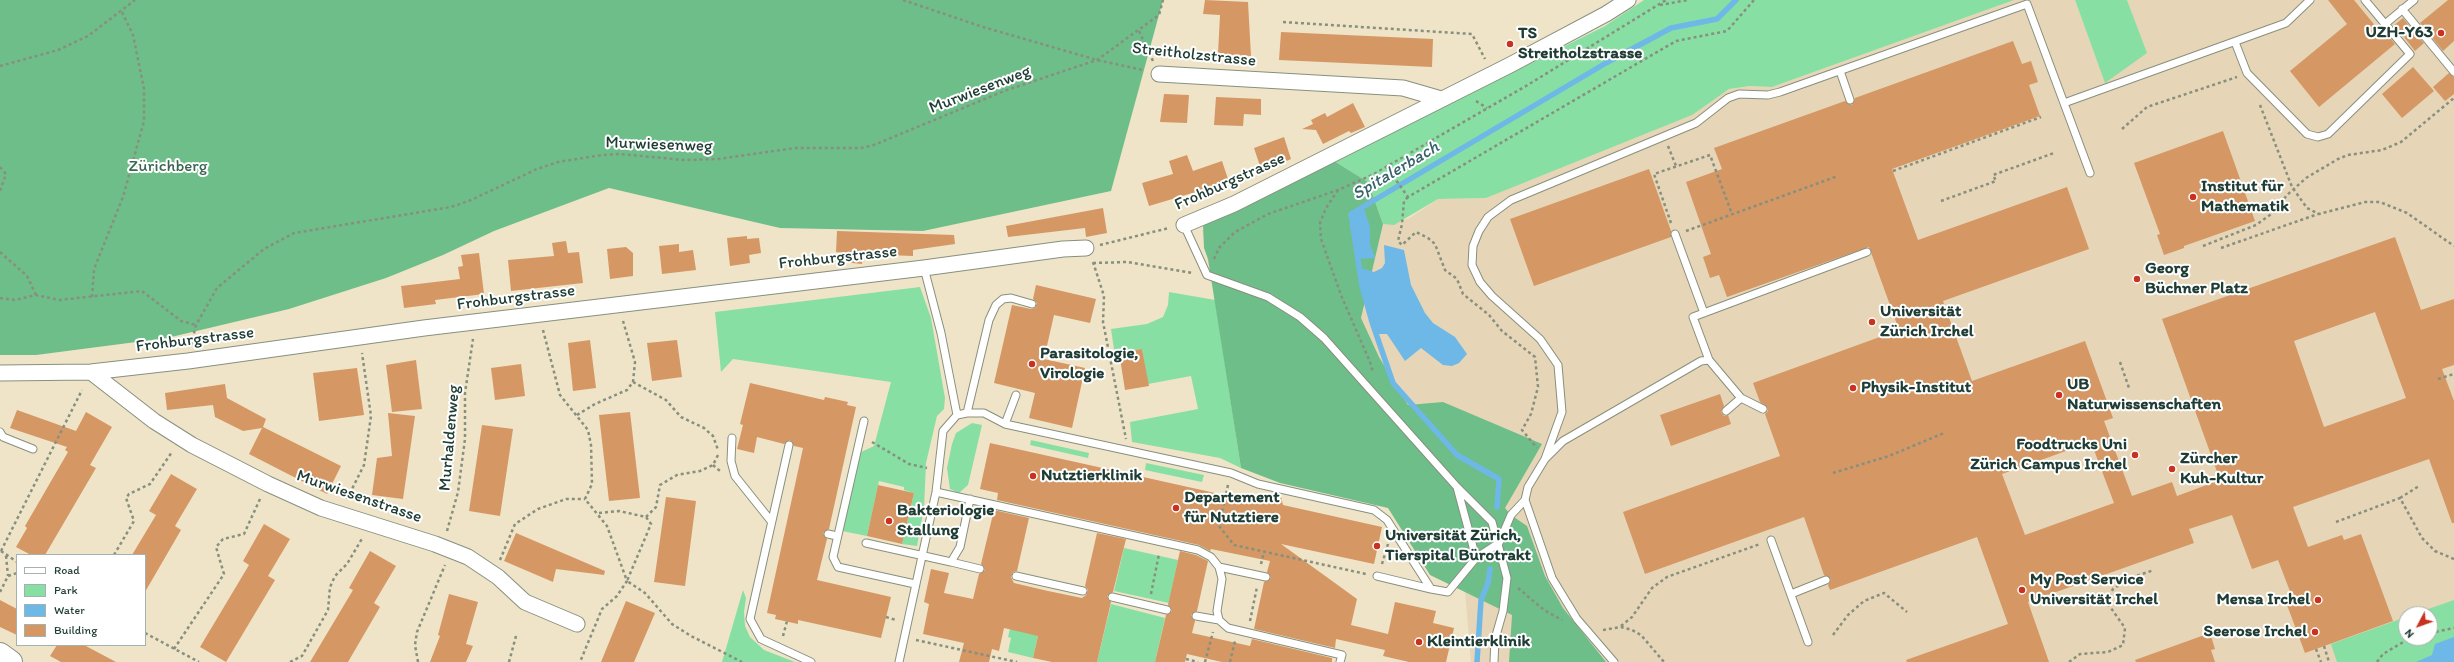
<!DOCTYPE html>
<html>
<head>
<meta charset="utf-8">
<style>
	body { margin:0 }
	#map { position:relative; width:2454px; height:662px; overflow:hidden; background:#efe4c8; font-family:Itim,sans-serif }
	canvas { display:block }
	.legend { position:absolute; left:16px; top:554px; width:130px; height:92px; box-sizing:border-box; background:#fff; border:1px solid #a5b1ae; margin:0; padding:5px 7px; list-style:none; font-size:12px; color:#1f3d34 }
	.legend li { display:flex; align-items:center; gap:8px; height:20px }
	.legend b { width:20px; border:1px solid #a5b1ae }
	.north { position:absolute; left:2398px; top:606px; width:40px; height:40px; box-sizing:border-box; background:#fff; border:1px solid #a5b1ae; border-radius:50%; rotate:229deg; font-size:11px; font-weight:700; line-height:16px; text-align:center; color:#1f3d34 }
	.north::after { content:''; display:block; margin:auto; width:14px; height:18px; background:#c8321e; clip-path:polygon(50% 0,100% 100%,50% 72%,0 100%) }
</style>
</head>
<body>
<div id="map">
<canvas width="2454" height="662"></canvas>
<ul class="legend">
<li><b style="height:5px;background:#fff"></b>Road</li>
<li><b style="height:11px;background:#88dfa3"></b>Park</li>
<li><b style="height:11px;background:#6eb8e7"></b>Water</li>
<li><b style="height:11px;background:#d59764"></b>Building</li>
</ul>
<div class="north">N</div>
</div>
<script>
const ctx = document.querySelector('canvas').getContext('2d');
ctx.lineJoin = 'round';
function fillPath(path, color) { ctx.fillStyle = color; ctx.fill(path, 'evenodd'); }
const shape = rows => new Path2D(rows.map(r => 'M' + r).join(''));
function strokePath(path, color, width, dash) { ctx.strokeStyle = color; ctx.lineWidth = width; ctx.lineCap = dash ? 'butt' : 'round'; ctx.setLineDash(dash || []); ctx.stroke(path); }
function drawText(font, color, halo, rows, align = 'center') {
  ctx.font = font + ' Itim,sans-serif'; ctx.lineWidth = 4; ctx.setLineDash([]); ctx.textBaseline = 'middle'; ctx.strokeStyle = halo; ctx.fillStyle = color; for (const [text, x, y, turn = 0] of rows) {
    ctx.save(); ctx.translate(x, y); ctx.rotate((+turn || 0) * Math.PI / 180); ctx.textAlign = isNaN(turn) ? turn : align; if (halo) ctx.strokeText(text, 0, 0); ctx.fillText(text, 0, 0); ctx.restore();
  }
}
const built = shape([
	[2014,0,2075,0,2105,82,2146,53,2127,0,2454,0,2454,662,1471,662,1462,555,1213,288,1202,230,1368,182,1383,224,1408,219,1438,199,1486,198,1710,101,1729,89,1750,86,1772,87],
	[2406,614,2430,614,2430,638,2406,638]
]);
const green = shape([
	[1644,0,2014,0,1772,87,1750,86,1729,89,1692,115,1486,198,1438,199,1394,225,1383,224,1368,182,1334,161,1605,26],
	[2075,0,2127,0,2147,53,2105,83],
	[920,287,931,318,945,398,944,409,937,416,926,463,924,508,917,546,902,544,914,493,904,490,904,487,879,481,867,536,842,531,859,453,874,446,891,382,733,359,721,372,715,312],
	[1169,292,1215,300,1241,468,1220,458,1132,442,1130,422,1198,409,1191,376,1148,384,1142,349,1120,352,1119,349,1114,349,1111,329,1147,324,1163,317,1168,305],
	[972,423,982,425,968,485,959,493,950,489,947,468,952,444,956,433],
	[1031,440,1089,453,1088,458,1030,445],
	[1146,463,1204,475,1202,482,1145,470],
	[1124,548,1178,560,1169,603,1114,591],
	[743,590,746,598,744,612,745,626,750,637,764,650,795,662,722,662],
	[1019,591,1038,636,1033,658,1008,652,1011,638,1008,637],
	[2454,600,2454,662,2337,662,2331,644,2406,617,2406,638,2430,638,2430,614,2414,614],
	[1111,604,1165,618,1155,662,1097,662]
]);
const forest = shape([
	[0,0,1163,0,1111,191,923,231,780,228,609,188,494,231,443,255,386,278,289,309,167,338,36,355,0,355],
	[1334,161,1368,182,1383,224,1361,318,1379,357,1408,405,1443,402,1542,444,1505,508,1511,515,1527,526,1545,576,1563,608,1606,662,1509,662,1512,615,1430,575,1388,508,1280,483,1241,468,1208,259,1204,248,1203,224]
]);
const water = shape([
	[1363,206,1370,227,1370,244,1375,258,1358,259,1351,214],
	[1384,245,1404,250,1411,285,1425,313,1433,323,1455,337,1467,354,1459,363,1452,366,1443,365,1421,348,1405,361,1387,334,1375,334,1358,267,1374,272,1382,268,1385,263],
	[2454,637,2454,662,2416,662,2432,655,2435,644]
]);
const stream = shape([
	[1497,507,1499,479,1457,455,1393,383,1372,322,1362,286,1351,214,1606,63,1671,28,1717,19,1736,0],
	[1477,662,1481,600,1488,583,1490,569]
]);
const building = shape([
	[1205,0,1248,2,1251,56,1218,54,1220,15,1203,14],
	[2328,0,2354,0,2382,34,2385,32,2395,44,2319,107,2290,71,2347,24],
	[2448,0,2454,0,2454,41,2443,51,2420,23],
	[2403,18,2412,29,2403,37,2393,26],
	[2412,30,2424,43,2415,51,2404,37],
	[1281,32,1433,39,1432,67,1279,60],
	[2013,41,2022,64,2031,61,2038,82,2029,85,2040,116,1892,169,1918,240,2067,187,2089,249,1943,301,1972,381,2085,341,2113,418,2104,421,2132,496,2172,482,2177,496,2220,480,2162,319,2395,237,2421,310,2454,299,2454,365,2442,369,2454,401,2454,523,2452,523,2429,459,2293,507,2308,547,2342,535,2344,540,2361,534,2393,621,2305,653,2284,597,2291,594,2278,560,2252,569,2232,515,2189,529,2194,543,2028,602,2049,662,1907,662,1906,660,2008,624,1977,537,1830,590,1828,585,1831,579,1824,575,1804,517,1645,574,1623,512,1780,456,1765,414,1768,411,1767,407,1760,402,1753,383,1899,330,1869,247,1727,297,1719,275,1710,278,1703,257,1711,254,1686,182,1722,169,1714,148,1845,101,1852,105,1855,98],
	[2375,312,2406,398,2324,427,2294,341],
	[2091,442,2114,503,2025,535,2002,474],
	[2413,67,2434,91,2402,118,2382,94],
	[2449,73,2454,77,2454,94,2445,101,2433,87],
	[1164,94,1189,95,1187,123,1160,122],
	[1216,97,1261,99,1261,115,1244,114,1243,126,1214,125],
	[1353,103,1365,127,1351,133,1349,131,1323,144,1316,130,1302,129,1313,124,1311,120,1325,113,1327,117],
	[2223,131,2255,221,2184,246,2184,248,2164,255,2157,235,2160,234,2134,163],
	[1284,137,1291,159,1262,172,1254,148],
	[1187,155,1193,171,1222,161,1229,182,1149,206,1142,183,1173,174,1169,161],
	[1649,169,1671,231,1671,237,1534,286,1510,219],
	[1103,208,1107,233,1086,237,1085,228,1008,237,1006,226],
	[837,231,954,235,955,244,913,250,913,256,863,254,862,264,843,262,844,253,836,252],
	[747,236,747,239,759,238,761,253,749,255,750,263,730,266,727,238],
	[566,241,568,253,579,252,583,283,511,291,508,260,554,256,552,243],
	[679,244,679,252,693,250,696,270,662,274,659,246],
	[626,247,633,253,633,276,610,279,607,249],
	[479,253,484,294,435,300,436,304,404,308,401,286,460,279,458,267,463,266,461,255],
	[1036,285,1096,299,1090,323,1054,315,1044,359,1085,368,1072,428,1029,418,1035,393,994,383,1012,305,1031,309,1035,308,1037,303,1033,299],
	[590,340,596,388,573,391,568,343],
	[677,340,682,377,652,381,647,343],
	[1142,349,1149,386,1125,390,1119,352],
	[416,360,422,409,392,412,386,365],
	[521,364,525,396,495,400,491,368],
	[357,368,364,415,319,421,313,373],
	[750,383,824,400,825,397,848,402,847,405,856,407,829,529,823,533,827,539,817,580,891,597,881,638,798,620,798,624,775,619,776,615,767,613,803,448,794,446,790,440,784,444,757,437,754,453,737,449,743,425,740,424],
	[225,384,227,398,266,419,263,427,341,466,327,494,249,454,262,428,243,431,215,417,213,405,167,410,165,393],
	[1720,394,1724,406,1721,412,1724,416,1728,415,1731,424,1671,446,1660,415],
	[17,410,76,431,86,412,112,427,90,465,96,468,45,555,31,555,16,547,27,528,25,526,68,452,65,450,67,447,10,428],
	[630,412,640,498,609,501,599,415],
	[388,413,415,416,403,499,372,495,377,458,392,456],
	[482,425,513,429,500,516,469,511],
	[990,443,1233,497,1248,495,1265,499,1273,504,1281,497,1283,505,1382,527,1374,564,1281,544,1357,599,1351,625,1388,634,1395,602,1436,611,1433,623,1454,628,1446,662,1409,662,1383,656,1385,650,1336,639,1335,648,1254,629,1264,582,1271,578,1267,572,1270,561,1211,549,1210,551,1199,545,997,500,998,493,980,489],
	[171,474,197,489,175,526,181,530,145,592,145,555,132,555,156,515,149,511],
	[878,485,914,493,902,544,867,536],
	[666,497,696,501,685,586,654,582],
	[994,510,1029,518,1017,571,1013,572,1011,577,1014,583,1048,591,1082,598,1086,595,1088,590,1085,586,1097,533,1126,539,1113,592,1107,596,1111,602,1097,662,1052,662,1033,658,1038,636,1004,628,999,651,992,649,989,662,959,662,964,643,923,634,929,604,924,602,931,569,949,573,944,593,973,599,979,574,985,570,981,564],
	[264,524,290,539,268,576,275,580,226,662,200,647,249,565,243,561],
	[516,533,605,571,604,575,556,569,553,582,504,561],
	[370,551,396,566,374,603,380,607,348,662,310,662,353,590,349,588],
	[1180,551,1196,555,1208,561,1197,611,1191,615,1195,621,1192,633,1250,646,1252,639,1332,658,1332,662,1222,662,1187,654,1185,662,1155,662,1166,615,1172,611,1168,605],
	[449,594,478,602,466,644,473,646,466,662,430,662,440,636,438,635],
	[0,600,17,609,17,635,0,627],
	[626,601,655,613,634,662,601,662],
	[2210,633,2215,649,2211,650,2215,662,2136,662,2135,660],
	[57,645,84,645,116,662,61,662,50,656]
]);
const path = shape([
	[903,0,983,27,1097,60,1143,70],
	[1660,5,1688,0],
	[1283,22,1472,34,1485,59],
	[1139,31,1153,61],
	[0,66,58,50,88,36,135,0],
	[1476,101,1487,108],
	[2260,105,2292,187,2307,208,2319,214,2365,202,2380,202,2407,213,2454,246],
	[2122,129,2147,107,2237,77],
	[1668,146,1676,166],
	[1386,166,1408,197,1676,41,1727,31,1754,0],
	[0,167,6,174,0,191],
	[1893,171,2041,117],
	[1338,190,1326,208,1320,223,1321,239,1341,295,1370,362,1373,373],
	[1408,197,1404,201,1402,224,1398,241,1402,245,1416,232,1428,238,1435,244,1445,270,1457,279,1463,294,1489,315,1502,331,1535,357,1538,387,1531,414,1522,430,1537,448],
	[1941,201,1996,181,1993,175,2054,153],
	[1671,223,1654,174,1710,155,1732,214],
	[1686,231,1838,176],
	[1100,245,1169,228],
	[2203,246,2256,225,2274,212,2287,195,2306,178,2338,159,2348,155,2382,150,2401,142,2454,98],
	[2221,248,2318,214],
	[0,252,27,276,36,295],
	[1214,259,1219,248,1235,232,1268,214,1338,190,1372,175,1526,86,1666,0],
	[1093,262,1104,296,1103,322,1126,439],
	[1093,263,1127,262,1192,273],
	[92,297,94,269,123,197,144,121,144,89,133,35,122,12],
	[0,298,15,300,36,295,59,300,142,291,181,321,196,325],
	[543,330,560,395,588,430,591,445,592,484,585,499,607,526,627,581,617,596,602,609,580,662],
	[191,345,196,325,217,288,264,249,294,233,451,207,471,200,537,169,558,162,602,155,620,154,684,160,718,159,795,148,861,148,874,145,1004,91,1097,60,1159,15,1163,0],
	[2120,362,2129,388],
	[2438,379,2454,374],
	[633,382,666,400,681,417,704,428,713,436,718,450],
	[577,415,595,404,627,390,633,382,635,362,623,321],
	[872,442,909,464,927,468],
	[713,465,720,471],
	[1833,473,1889,456,1944,433],
	[1228,485,1219,526,1234,545,1366,574],
	[2400,498,2419,486],
	[347,499,364,465,371,416,362,353],
	[599,513,619,511,646,517,651,524,627,581,645,593,672,624,691,636,742,662],
	[646,517,656,507,660,485,677,475,700,471,713,465,718,455],
	[2336,522,2400,498,2422,538,2435,551,2454,559],
	[447,531,458,492,465,439,465,393,473,339],
	[1,551,82,390],
	[1,551,17,562],
	[114,555,134,521,126,498,129,494,150,484,172,452],
	[6,556,8,576],
	[500,560,515,524,538,509,566,499,585,499],
	[1261,564,1264,552],
	[1382,564,1388,544],
	[1518,588,1544,610,1562,620],
	[0,592,8,576,17,573],
	[1151,594,1159,554],
	[886,617,896,620],
	[1250,621,1257,587],
	[1621,626,1632,617,1652,588,1667,577,1760,544],
	[1603,630,1621,627,1632,630,1641,635,1664,662],
	[145,633,199,662],
	[2430,633,2454,628],
	[1833,635,1848,615,1864,601,1884,593,1907,612],
	[783,636,787,621],
	[916,640,1017,662],
	[2324,646,2329,662],
	[174,649,224,574,216,547,223,539,244,534,260,499],
	[2316,649,2321,662],
	[1186,659,1198,662],
	[290,662,302,656,328,610,330,587,335,576,347,564,363,537],
	[418,662,415,645,417,632,445,565],
	[509,662,516,636],
	[1205,662,1213,632],
	[1230,662,1235,641],
	[2069,662,2080,654,2108,652,2123,645,2125,628,2106,601,2113,589,2130,578,2154,570],
	[2377,662,2383,654,2410,638]
]);
const service = shape([
	[2402,9,2454,72],
	[2385,24,2414,0],
	[2235,42,2247,73,2307,134,2318,137,2328,134,2410,54,2365,0],
	[1840,71,1850,100],
	[2064,103,2286,23,2310,0],
	[1184,225,1207,275,1268,297,1300,317,1324,338,1457,487,1492,522,1507,578,1503,611,1495,639,1494,662],
	[1675,234,1704,313],
	[924,268,941,333,957,415],
	[1763,409,1741,398,1709,360,1693,317,1867,252],
	[1726,411,1741,398],
	[967,413,989,320,996,305,1003,299,1011,298,1032,304],
	[864,421,833,557,838,567,915,584],
	[1005,424,1016,395],
	[0,432,3,437,33,449],
	[732,438,731,461,735,476,771,521],
	[789,445,750,619,761,639,811,662],
	[1545,459,1562,412,1558,365,1540,339,1492,296,1480,282,1472,265,1473,246,1479,231,1488,217,1511,200,1696,123,1728,98,1739,94,1768,95,1780,92,2027,4,2090,173],
	[1457,487,1476,558],
	[936,492,1198,550,1211,557,1219,567,1222,579,1217,611,1219,620,1228,628,1342,655,1340,662],
	[1525,500,1552,578,1577,619,1614,662],
	[828,534,837,536],
	[1771,540,1808,642],
	[866,543,951,562,960,547,970,499],
	[951,562,980,569],
	[1219,567,1266,577],
	[1016,576,1083,591],
	[1431,589,1448,592,1476,558,1499,543,1511,515,1525,500,1528,487,1545,459,1563,441,1701,361,1709,360],
	[1791,594,1826,580],
	[1112,597,1167,610],
	[1196,616,1219,620],
	[899,662,936,492,943,431,957,415,967,413,984,413,1005,424,1231,473,1258,484,1374,510,1387,520,1431,589,1377,576]
]);
const minor = shape([
	[1159,74,1403,88,1441,99],
	[1184,225,1234,204,1510,65,1606,14,1628,0],
	[91,372,154,421,192,445,268,484,321,508,435,544,468,557,498,577,525,602,577,624],
	[0,373,91,372,188,361,424,328,924,268,1063,249,1086,248]
]);
const primary = shape([
	[0,654,11,662]
]);
const markers = [
	[2441,33,4,"#c8321e"],
	[1510,44,4,"#c8321e"],
	[2193,197,4,"#c8321e"],
	[2137,279,4,"#c8321e"],
	[1872,322,4,"#c8321e"],
	[1032,364,4,"#c8321e"],
	[1853,388,4,"#c8321e"],
	[2059,395,4,"#c8321e"],
	[2135,455,4,"#c8321e"],
	[2172,469,4,"#c8321e"],
	[1033,476,4,"#c8321e"],
	[1176,508,4,"#c8321e"],
	[889,521,4,"#c8321e"],
	[1377,546,4,"#c8321e"],
	[2022,590,4,"#c8321e"],
	[2318,600,4,"#c8321e"],
	[2315,632,4,"#c8321e"],
	[1419,642,4,"#c8321e"]
];
const poiNames = [
	["UZH-Y63",2433,33,"right"],
	["TS",1518,34],
	["Streitholzstrasse",1518,54],
	["Institut für",2201,187],
	["Mathematik",2201,207],
	["Georg",2145,269],
	["Büchner Platz",2145,289],
	["Universität",1880,312],
	["Zürich Irchel",1880,332],
	["Parasitologie,",1040,354],
	["Virologie",1040,374],
	["UB",2067,385],
	["Naturwissenschaften",2067,405],
	["Physik-Institut",1861,388],
	["Foodtrucks Uni",2127,445,"right"],
	["Zürich Campus Irchel",2127,465,"right"],
	["Zürcher",2180,459],
	["Kuh-Kultur",2180,479],
	["Nutztierklinik",1041,476],
	["Departement",1184,498],
	["für Nutztiere",1184,518],
	["Bakteriologie",897,511],
	["Stallung",897,531],
	["Universität Zürich,",1385,536],
	["Tierspital Bürotrakt",1385,556],
	["My Post Service",2030,580],
	["Universität Irchel",2030,600],
	["Mensa Irchel",2310,600,"right"],
	["Seerose Irchel",2307,632,"right"],
	["Kleintierklinik",1427,642]
];
const streetNames = [
	["Streitholzstrasse",1194,55,6],
	["Murwiesenweg",980,90,-21],
	["Murwiesenweg",659,145,2],
	["Frohburgstrasse",1230,182,-24],
	["Frohburgstrasse",838,258,-6],
	["Frohburgstrasse",516,298,-7],
	["Frohburgstrasse",195,340,-7],
	["Murhaldenweg",450,438,-85],
	["Murwiesenstrasse",359,497,19]
];
const parkNames = [
	["Zürichberg",168,167]
];
const waterNames = [
	["Spitalerbach",1396,171,-31]
];
fillPath(built, '#e7d5b7');
fillPath(green, '#88dfa3');
fillPath(forest, '#6ebe89');
fillPath(water, '#6eb8e7');
strokePath(stream, '#6eb8e7', 5.5);
fillPath(building, '#d59764');
strokePath(service, '#87907e', 9);
strokePath(minor, '#87907e', 17);
strokePath(primary, '#87907e', 24);
strokePath(path, '#87907e', 2.5, [3, 3]);
strokePath(service, '#fff', 7);
strokePath(minor, '#fff', 15);
strokePath(primary, '#fff', 22);
for (const [x, y, r, color] of markers) { const dot = new Path2D(); dot.arc(x, y, r, 0, 2 * Math.PI); ctx.fillStyle = color; ctx.fill(dot); strokePath(dot, '#fff', 1.5); }
drawText('bold 17px', '#1f3d34', '#fff', poiNames, 'left');
drawText('17px', '#1f3d34', '#fff', streetNames);
drawText('17px', '#396650', '#fff', parkNames);
drawText('italic 18px', '#37626a', '#fff', waterNames);
</script>
</body>
</html>
